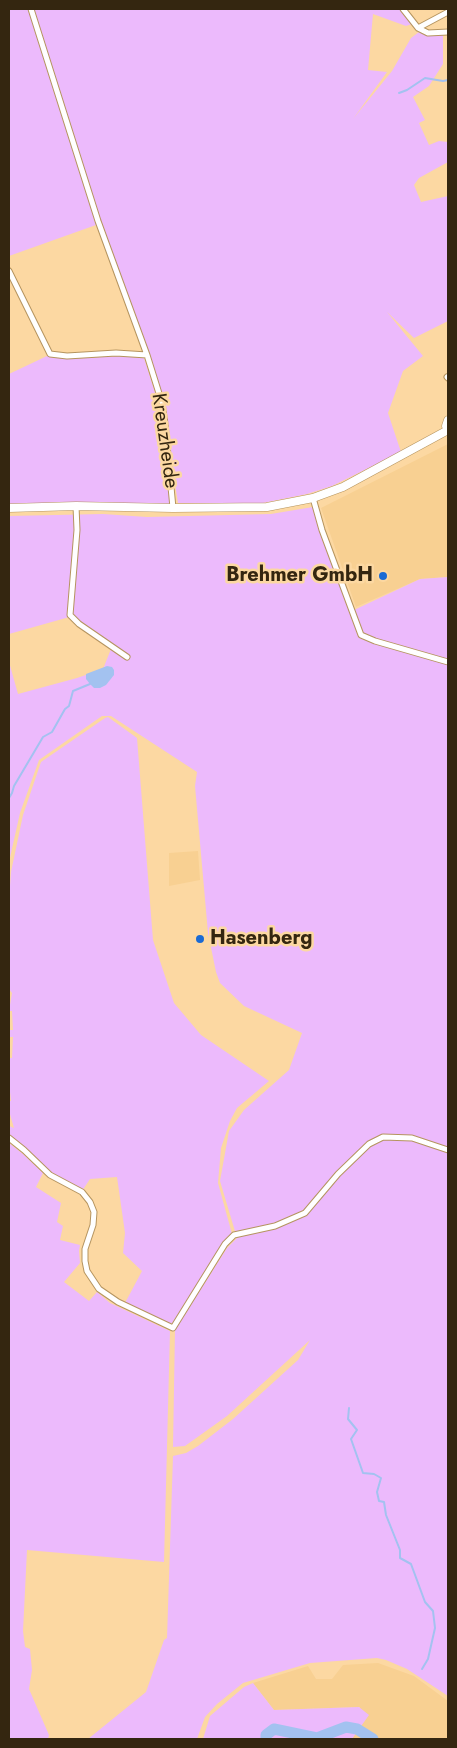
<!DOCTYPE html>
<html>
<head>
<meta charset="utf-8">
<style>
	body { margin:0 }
	#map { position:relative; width:457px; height:1748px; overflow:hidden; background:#fcd8a2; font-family:Jost,sans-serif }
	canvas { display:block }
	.frame { position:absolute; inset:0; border:10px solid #342610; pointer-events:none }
</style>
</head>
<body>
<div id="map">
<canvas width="457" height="1748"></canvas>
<div class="frame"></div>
</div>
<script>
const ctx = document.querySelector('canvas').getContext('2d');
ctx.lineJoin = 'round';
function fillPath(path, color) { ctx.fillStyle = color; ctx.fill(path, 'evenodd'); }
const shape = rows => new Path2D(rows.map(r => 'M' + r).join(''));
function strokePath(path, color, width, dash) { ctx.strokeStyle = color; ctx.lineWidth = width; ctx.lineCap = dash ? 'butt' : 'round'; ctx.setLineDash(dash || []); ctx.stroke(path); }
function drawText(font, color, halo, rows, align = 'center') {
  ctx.font = font + ' Jost,sans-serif'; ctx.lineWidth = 5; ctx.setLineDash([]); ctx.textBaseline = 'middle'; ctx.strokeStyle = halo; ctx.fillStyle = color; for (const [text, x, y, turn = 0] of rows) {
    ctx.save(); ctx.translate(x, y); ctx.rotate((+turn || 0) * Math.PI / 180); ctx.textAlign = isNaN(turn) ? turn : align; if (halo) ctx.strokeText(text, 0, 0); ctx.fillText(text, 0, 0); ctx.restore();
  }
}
const built = shape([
	[448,444,448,577,420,579,356,607,321,508],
	[198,851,200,880,169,886,169,853],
	[378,1663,414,1676,448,1701,448,1739,352,1739,360,1707,274,1710,253,1683,308,1666,316,1679,332,1679,343,1665]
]);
const green = shape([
	[9,9,30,9,96,225,9,256],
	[31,9,400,9,412,24,406,26,373,14,368,70,387,72,353,119,392,71,411,38,419,32,430,36,443,35,443,64,429,86,413,97,425,120,419,123,429,145,439,141,448,142,448,162,419,178,414,185,421,202,448,196,448,321,414,338,387,312,423,356,403,371,388,413,401,452,332,486,307,494,263,503,178,503,162,403,102,230],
	[47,356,69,359,118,356,144,358,159,405,170,505,9,505,9,374],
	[313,507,354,610,420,579,448,577,448,659,428,654,448,662,448,1696,407,1669,386,1660,377,1658,310,1663,243,1683,217,1704,205,1717,197,1739,88,1739,146,1692,164,1640,167,1638,173,1456,186,1453,198,1446,233,1419,298,1360,310,1340,227,1416,185,1446,173,1447,175,1330,227,1248,237,1238,220,1181,229,1131,244,1110,289,1070,302,1033,244,1006,220,983,216,972,208,933,195,786,197,772,111,716,102,716,39,760,20,813,9,862,9,662,18,694,77,678,103,669,111,649,73,616,9,634,9,516,103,514,147,517,271,514],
	[108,717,137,738,153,940,174,1003,201,1035,269,1081,237,1108,230,1121,221,1148,218,1183,232,1234,171,1325,125,1303,142,1271,123,1253,125,1233,117,1177,90,1179,82,1191,51,1174,9,1136,9,1126,14,1128,9,1111,9,1101,11,1101,9,1083,10,1065,9,1065,9,1058,12,1058,13,1037,9,1037,9,1030,13,1030,12,1011,9,1011,12,993,9,989,9,900,11,872,23,815,41,762,105,718],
	[9,1143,23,1154,43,1173,36,1187,61,1203,57,1222,63,1226,60,1240,80,1245,79,1251,80,1263,64,1282,89,1301,97,1292,110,1303,170,1331,164,1562,27,1550,23,1631,25,1647,30,1649,32,1670,29,1689,49,1735,48,1739,9,1739],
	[253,1683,274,1710,359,1707,369,1715,352,1739,203,1739,210,1716,244,1687]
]);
const water = shape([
	[107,666,112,667,114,670,114,675,106,685,100,688,94,688,90,684,86,679,86,674]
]);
const stream = shape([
	[399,93,407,90,425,78,443,81,448,80],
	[9,798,12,793,14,786,43,737,52,732,65,709,69,706,73,691,90,684],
	[349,1408,348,1419,357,1430,351,1439,363,1473,374,1474,381,1478,377,1492,379,1501,384,1502,386,1515,400,1550,400,1558,411,1564,425,1602,433,1611,435,1628,428,1659,422,1669]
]);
const river = shape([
	[266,1739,266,1735,274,1729,317,1738,346,1727,357,1729,373,1739]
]);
const minor = shape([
	[31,9,98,221,147,355],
	[403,9,418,28,428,33,448,32],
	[418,28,448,12],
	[9,271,50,354,67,356,116,353,147,355,162,403,165,424,173,508],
	[447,377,448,378],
	[313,498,322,530,361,635,375,641,448,662],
	[76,506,77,530,70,615,79,624,127,657],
	[9,1138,24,1150,50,1175,82,1192,90,1202,94,1212,93,1225,85,1249,85,1261,87,1271,99,1289,118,1302,173,1328,225,1244,234,1235,275,1226,305,1213,338,1174,369,1144,383,1137,412,1138,448,1150]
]);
const secondary = shape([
	[448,420,446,426,448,431],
	[9,508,76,506,173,508,267,507,313,498,343,487,448,430]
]);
const markers = [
	[383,576,5,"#1a6ad4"],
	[200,939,5,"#1a6ad4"]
];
const streetNames = [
	["Kreuzheide",164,441,82]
];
const poiNames = [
	["Brehmer GmbH",373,576],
	["Hasenberg",210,939,"left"]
];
fillPath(built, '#f8d092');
fillPath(green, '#ecbafc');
fillPath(water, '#a3c2f0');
strokePath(stream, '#a3c2f0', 2);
strokePath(river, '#a3c2f0', 11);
strokePath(minor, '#b5945f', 7);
strokePath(secondary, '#b5945f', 9);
strokePath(minor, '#fff', 5);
strokePath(secondary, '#fff', 8);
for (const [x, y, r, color] of markers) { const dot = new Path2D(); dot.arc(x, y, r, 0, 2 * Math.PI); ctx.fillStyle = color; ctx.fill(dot); strokePath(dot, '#fcd8a2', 2); }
drawText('20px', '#342610', '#fcd8a2', streetNames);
drawText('bold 20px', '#342610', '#fcd8a2', poiNames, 'right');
</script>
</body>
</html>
